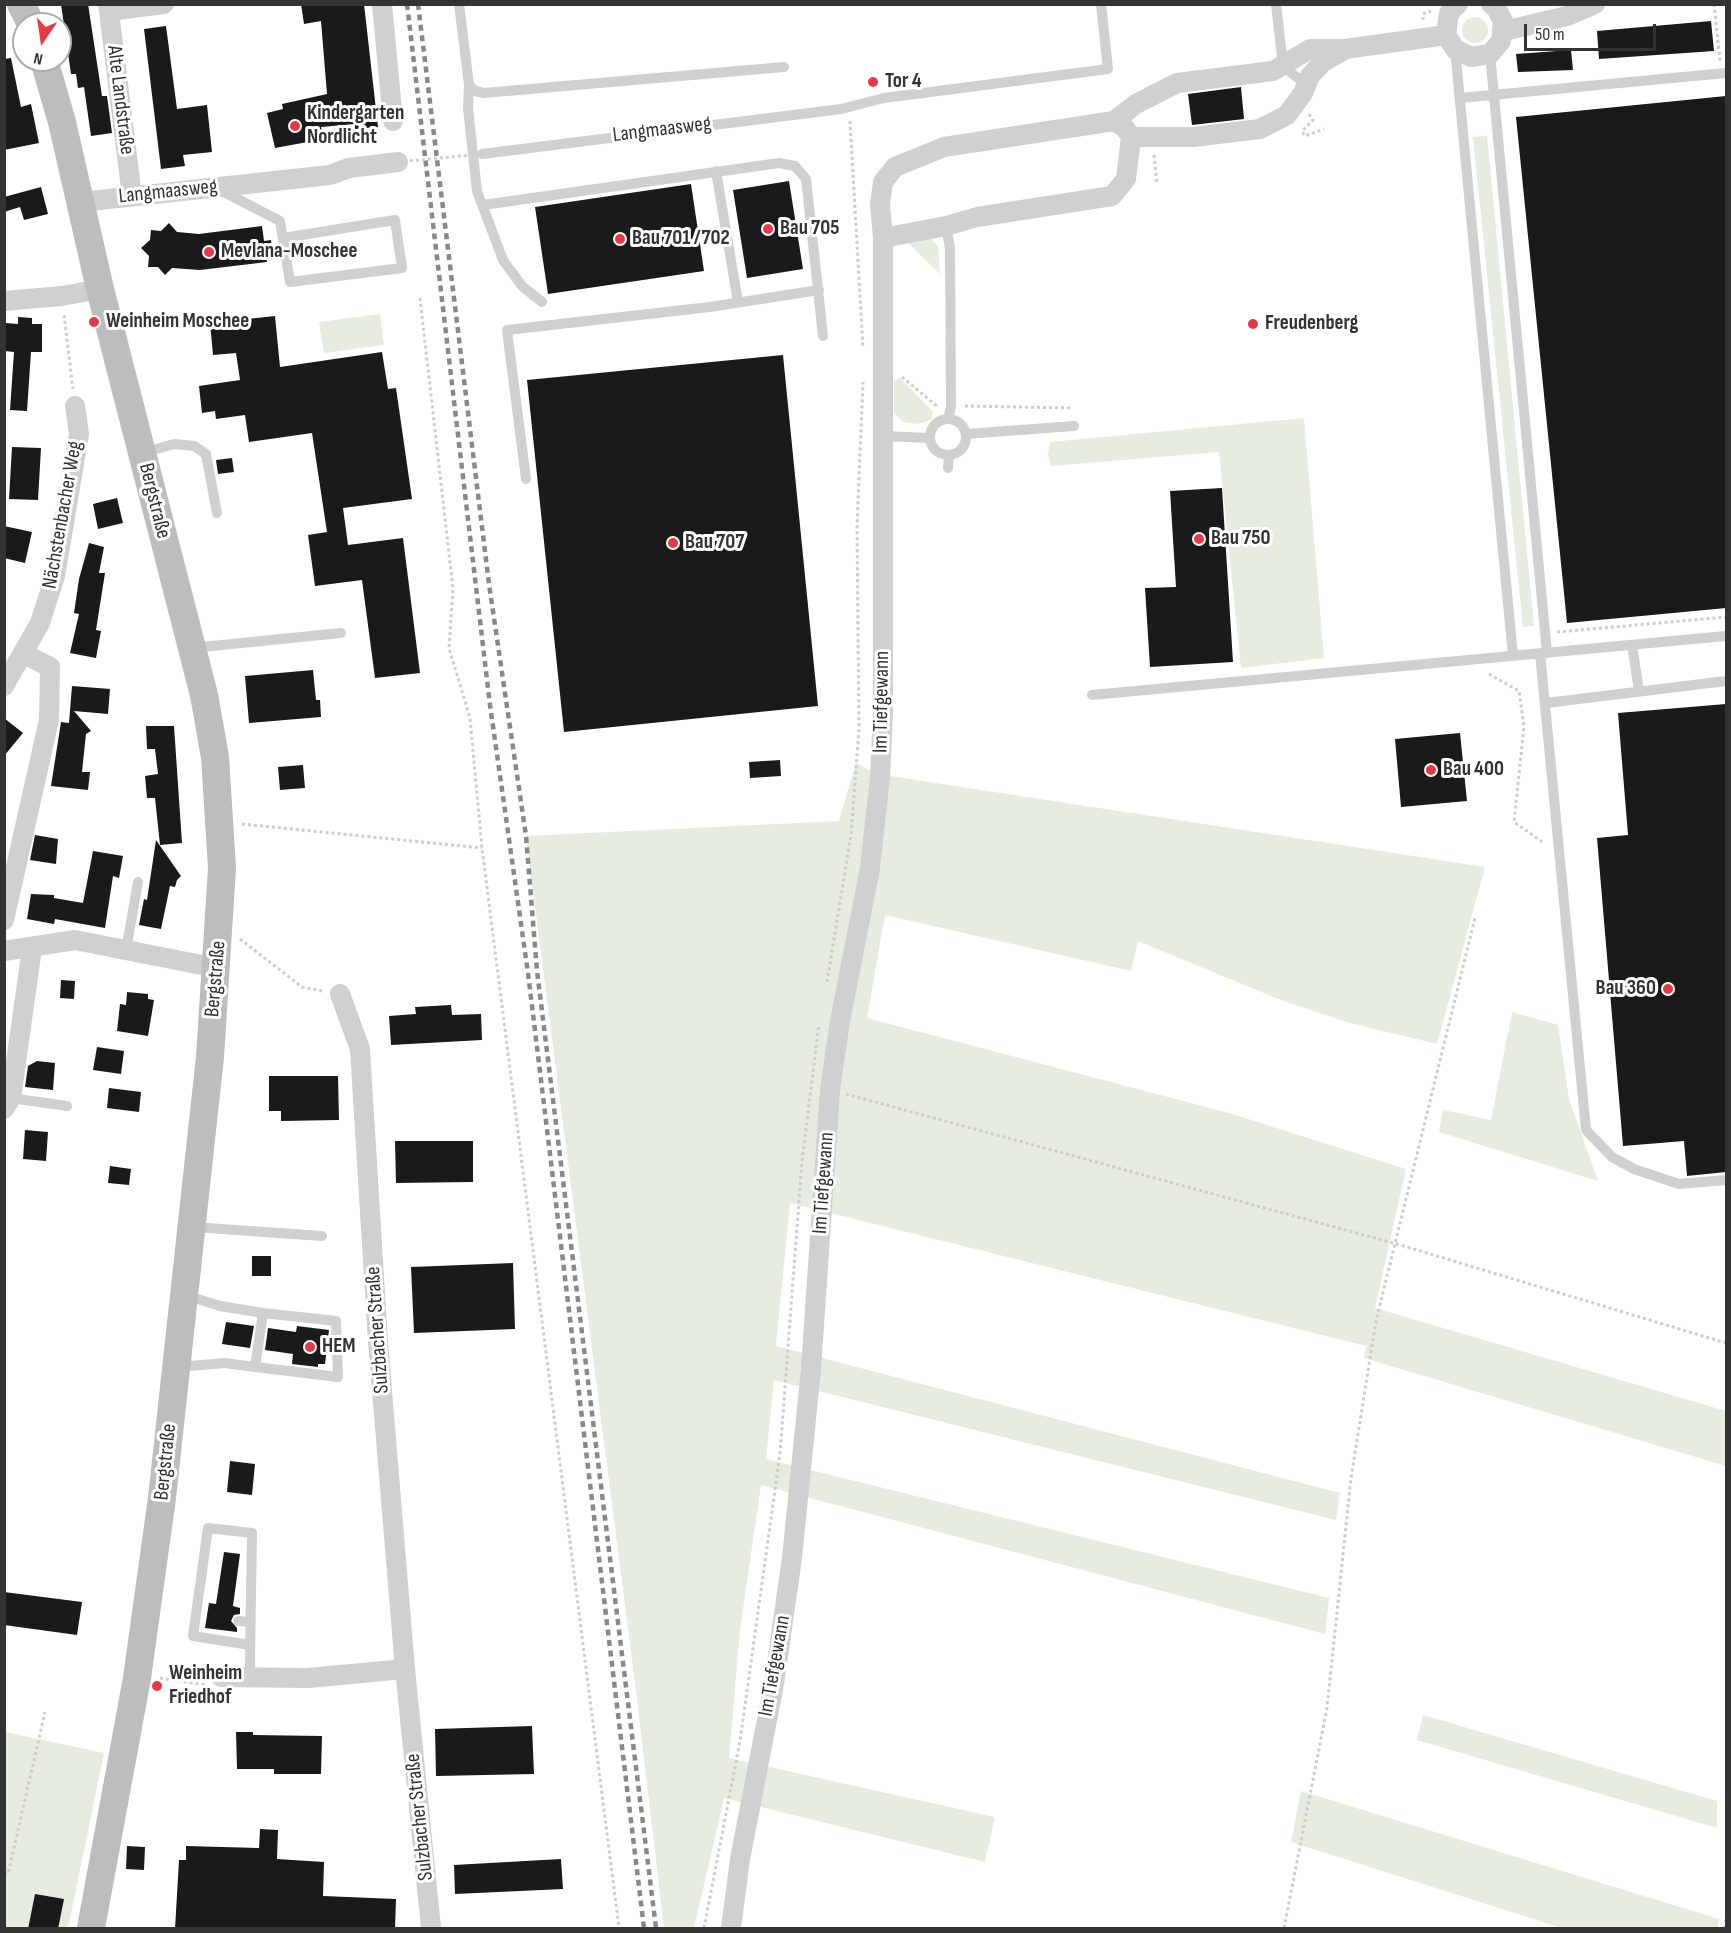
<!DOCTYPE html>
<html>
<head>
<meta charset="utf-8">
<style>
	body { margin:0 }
	#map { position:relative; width:1731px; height:1933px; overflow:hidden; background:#fff; font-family:"Sofia Sans Condensed",sans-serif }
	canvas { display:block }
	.frame { position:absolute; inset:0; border:6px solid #333; pointer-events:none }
	.north { position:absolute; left:12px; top:12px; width:60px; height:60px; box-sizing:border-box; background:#fff; border:2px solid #adadad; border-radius:50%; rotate:193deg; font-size:16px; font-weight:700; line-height:24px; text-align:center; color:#333 }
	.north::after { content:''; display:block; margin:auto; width:21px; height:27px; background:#e63946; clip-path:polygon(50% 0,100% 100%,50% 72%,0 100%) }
	.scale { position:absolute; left:1524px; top:24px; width:132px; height:27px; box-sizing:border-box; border:3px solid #333; border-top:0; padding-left:8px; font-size:18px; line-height:21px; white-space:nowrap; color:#333; -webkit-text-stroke:4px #fff; paint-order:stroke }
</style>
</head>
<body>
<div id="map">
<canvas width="1731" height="1933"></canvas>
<div class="frame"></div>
<div class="north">N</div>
<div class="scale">50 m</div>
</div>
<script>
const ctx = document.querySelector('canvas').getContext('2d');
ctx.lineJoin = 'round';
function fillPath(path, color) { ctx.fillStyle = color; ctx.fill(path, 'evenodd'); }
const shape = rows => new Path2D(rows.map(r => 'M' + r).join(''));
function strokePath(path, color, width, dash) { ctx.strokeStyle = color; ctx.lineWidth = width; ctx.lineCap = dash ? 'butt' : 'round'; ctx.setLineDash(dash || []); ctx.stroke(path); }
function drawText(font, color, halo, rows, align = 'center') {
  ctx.font = font + ' "Sofia Sans Condensed",sans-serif'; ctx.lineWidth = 6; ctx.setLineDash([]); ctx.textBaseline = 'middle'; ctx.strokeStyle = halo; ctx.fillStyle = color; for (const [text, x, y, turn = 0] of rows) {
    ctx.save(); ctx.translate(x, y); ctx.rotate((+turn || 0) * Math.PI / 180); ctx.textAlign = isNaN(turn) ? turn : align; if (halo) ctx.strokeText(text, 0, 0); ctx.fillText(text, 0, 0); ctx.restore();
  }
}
const green = shape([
	'1462 30a13 13 0 1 1 26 0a13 13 0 1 1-26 0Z',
	[1487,136,1534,626,1523,627,1473,137],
	[928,237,938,246,940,274,908,243],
	[380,314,384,345,324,353,319,322],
	[900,378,933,412,931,420,917,424,904,422,898,417,894,412,894,381],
	[1304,418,1324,658,1241,668,1219,452,1051,466,1048,454,1050,442],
	[856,763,877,774,1485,867,1437,1044,1350,1023,1281,1000,1138,941,1131,971,885,915,867,1018,1229,1113,1406,1169,1375,1308,1726,1411,1726,1466,1364,1358,1366,1346,790,1203,776,1346,1340,1493,1336,1520,774,1380,766,1459,1329,1598,1325,1634,761,1485,740,1630,729,1758,995,1817,985,1862,724,1798,694,1928,664,1928,636,1691,526,836,839,821],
	[1512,1012,1558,1025,1569,1099,1598,1181,1439,1132,1443,1110,1491,1120],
	[1423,1715,1717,1801,1717,1828,1417,1740],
	[5,1732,104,1753,68,1928,5,1928],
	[1301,1791,1719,1919,1718,1928,1562,1928,1291,1842]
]);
const building = shape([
	[61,4,88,4,102,96,107,96,112,133,91,136,84,87,78,88,76,74,71,74],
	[301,4,364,4,378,127,355,129,355,124,321,127,324,139,275,148,267,113,283,109,282,104,327,94,321,21,304,24],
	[1711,21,1714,51,1599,59,1597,31],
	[166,26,177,109,207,105,212,152,183,155,185,166,161,169,144,29],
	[1571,50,1573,70,1518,72,1516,54],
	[11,58,21,107,31,104,39,143,4,150,4,59],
	[1241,87,1244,119,1192,125,1188,94],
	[1726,96,1726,608,1567,623,1516,117],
	[789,181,803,269,747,278,733,190],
	[691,184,704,271,548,294,535,207],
	[41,187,48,214,24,220,20,207,4,212,4,197],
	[169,223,177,232,199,234,262,226,264,241,271,240,273,256,266,257,267,262,200,270,172,268,165,275,158,267,148,267,149,256,141,248,150,240,151,230,161,231],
	[275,316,280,367,382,352,388,389,396,388,412,499,343,508,348,545,403,538,420,673,375,678,362,580,315,586,308,535,327,532,312,433,249,442,245,415,216,419,215,411,202,413,199,386,240,380,236,353,213,355,210,323],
	[18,317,32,318,32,324,42,324,42,352,31,352,27,411,10,410,14,352,5,351,6,323,18,324],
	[783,355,818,706,564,732,527,380],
	[12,447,41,448,38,500,9,499],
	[232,458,234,472,218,474,216,460],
	[1222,488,1233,662,1150,667,1145,588,1176,587,1170,491],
	[117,498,123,523,98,529,93,504],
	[4,526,32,532,25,563,4,558],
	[89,543,104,547,99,573,105,573,96,630,101,631,96,658,70,653,79,614,74,613,79,579],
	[313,670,316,700,320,700,321,717,249,723,245,676],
	[72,686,110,689,108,714,74,711,91,731,86,734,82,772,90,772,88,790,51,786,61,722,69,723],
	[1726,704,1726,1172,1687,1176,1684,1141,1623,1146,1597,838,1628,835,1618,713],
	[4,718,23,733,4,756],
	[146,726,174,726,182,843,160,845,155,798,147,798,145,776,158,774,155,749,147,749],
	[1460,733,1467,801,1401,807,1395,739],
	[780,760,781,776,750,778,749,762],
	[303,765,305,788,280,790,278,767],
	[35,835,58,839,56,864,30,860],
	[156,840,181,876,177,880,175,887,170,886,161,929,139,925,144,899,147,900],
	[93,851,123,856,119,878,113,876,105,928,55,919,54,924,27,919,31,894,54,895,54,898,83,903],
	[61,980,75,981,74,999,60,998],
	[127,992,148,994,148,999,154,1000,148,1036,117,1031,120,1004,126,1005],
	[451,1005,452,1015,481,1014,482,1040,391,1045,389,1016,416,1014,415,1007],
	[97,1047,124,1051,121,1074,93,1070],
	[37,1061,55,1063,53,1090,25,1087,28,1066],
	[269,1076,338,1076,339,1120,281,1121,281,1111,269,1111],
	[109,1088,141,1092,139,1112,107,1108],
	[25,1130,48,1132,46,1161,23,1159],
	[395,1141,473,1141,473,1182,396,1183],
	[110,1166,131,1169,129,1185,108,1183],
	[252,1256,271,1256,271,1276,252,1276],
	[513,1263,515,1329,414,1333,411,1267],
	[226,1322,254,1326,250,1348,222,1344],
	[297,1326,329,1330,325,1364,318,1364,318,1367,292,1364,293,1354,265,1350,268,1328,296,1332],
	[230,1461,255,1464,252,1495,227,1492],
	[224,1552,240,1554,233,1606,240,1608,240,1614,234,1615,231,1621,237,1628,237,1632,205,1628,209,1603,216,1604],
	[4,1592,82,1602,77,1635,4,1625],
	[532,1726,534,1774,436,1776,435,1729],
	[236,1732,253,1732,253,1735,322,1736,321,1774,274,1774,274,1769,237,1769],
	[260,1829,278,1830,277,1859,324,1862,323,1896,396,1899,395,1929,175,1929,179,1860,186,1860,186,1846,259,1848],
	[127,1846,145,1847,144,1870,126,1869],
	[561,1859,563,1889,455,1894,454,1865],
	[35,1894,64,1899,58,1929,28,1929]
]);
const path = shape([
	[1714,4,1720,61],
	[1423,20,1423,14,1431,11],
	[60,33,65,33],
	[1309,114,1313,120,1302,131,1305,136,1324,129],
	[850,121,863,348],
	[1154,155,1157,183],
	[420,298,453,589,449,648,470,718,482,848,619,1928],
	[64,315,73,389],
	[902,377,938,407],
	[965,406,1071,408],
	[1557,632,1726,617],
	[1489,674,1519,691,1524,726,1514,822,1544,843],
	[242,824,482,848],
	[240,939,302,987,322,991],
	[827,982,851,835,859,729,857,527,863,382],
	[846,1094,1397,1244,1726,1343],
	[160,1678,206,1685],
	[4,1874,8,1874,45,1712],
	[704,1928,740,1741,780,1454,802,1161,819,1024],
	[1284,1928,1327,1708,1351,1478,1376,1321,1475,918],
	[1725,1928,1726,1919]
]);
const service = shape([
	[459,4,469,85,475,91,484,93,784,67],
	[1276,4,1283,66,1306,85],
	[1455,49,1513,656],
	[1490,54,1547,653],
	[469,85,468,108,477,191,503,260,522,286,542,302],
	[1460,98,1726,73],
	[482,154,841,109,884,98,1108,69,1101,4],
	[716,171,738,302],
	[220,190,280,221,290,282,402,268,395,220,283,238],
	[483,205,779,163,795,166,806,179,823,336],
	[946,226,950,248,951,406,948,419],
	'930 437a18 18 0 1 1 36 0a18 18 0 1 1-36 0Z',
	[966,434,1074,426],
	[883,436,930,438],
	[142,453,174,444,194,446,206,454,217,513],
	[948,468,949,455],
	[526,479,507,330,710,307,819,290],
	[1632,645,1639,691],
	[192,648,341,633],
	[1540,653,1586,1130,1612,1157,1634,1169,1679,1184,1726,1180],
	[1092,695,1726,636],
	[1546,703,1726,681],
	[126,950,138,882],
	[11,1098,67,1106],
	[193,1227,322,1236],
	[177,1367,225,1363,255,1367,263,1313,220,1306,185,1295],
	[255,1367,338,1377,336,1321,263,1313],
	[238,1621,250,1622],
	[250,1678,250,1655,252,1533,208,1528,193,1636,250,1645]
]);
const minor = shape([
	[108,4,132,196],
	[382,4,393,121],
	[1458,4,1449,13,1446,35,1455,49,1471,57,1490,54,1501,41,1503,21,1496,8,1491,4],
	[109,11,164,4],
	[1504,31,1567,16,1595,4],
	[1114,121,1136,104,1177,83,1273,71,1310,49,1345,49,1446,35],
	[1131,137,1193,137,1260,129,1287,115,1303,93,1310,76,1323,62,1344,50],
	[81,202,330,175,349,168,398,162],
	[4,301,62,296,100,289],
	[4,686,40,623,55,576,79,434,75,406],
	[4,920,49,720,50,667,24,654],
	[4,951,75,940,217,968],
	[340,994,360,1049,378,1342,405,1669,431,1928],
	[4,1109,11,1098,32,948],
	[221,1677,308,1678,405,1669],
	[731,1928,740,1859,774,1684,792,1558,811,1369,830,1090,840,1021,870,868,880,777,883,712,883,238,880,204,883,182,895,167,944,147,1114,121,1125,128,1131,137,1126,179,1112,196,977,217,946,226,883,238]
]);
const secondary = shape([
	[21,4,31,24],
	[44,60,62,122,100,289,204,695,215,757,222,868,210,1057,162,1498,137,1678,91,1928]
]);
const rail = shape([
	[407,4,490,705,528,973,644,1928],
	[418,4,489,584,526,836,537,971,656,1928]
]);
const pathBridge = shape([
	[398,162,482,154]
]);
const markers = [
	[873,82,6,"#e63946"],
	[295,126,6,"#e63946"],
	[768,229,6,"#e63946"],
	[620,239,6,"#e63946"],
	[209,252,6,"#e63946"],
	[94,322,6,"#e63946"],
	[1253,324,6,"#e63946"],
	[1199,539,6,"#e63946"],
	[673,543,6,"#e63946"],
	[1431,770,6,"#e63946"],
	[1668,989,6,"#e63946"],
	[310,1347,6,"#e63946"],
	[157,1686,6,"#e63946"]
];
const poiNames = [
	["Tor 4",885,82],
	["Kindergarten",307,114],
	["Nordlicht",307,138],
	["Bau 705",780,229],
	["Bau 701 /702",632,239],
	["Mevlana-Moschee",221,252],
	["Weinheim Moschee",106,322],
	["Freudenberg",1265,324],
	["Bau 750",1211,539],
	["Bau 707",685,543],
	["Bau 400",1443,770],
	["Bau 360",1656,989,"right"],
	["HEM",322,1347],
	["Weinheim",169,1674],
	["Friedhof",169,1698]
];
const streetNames = [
	["Alte Landstraße",120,100,83],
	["Langmaasweg",662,130,-7],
	["Langmaasweg",168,192,-6],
	["Bergstraße",154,501,76],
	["Nächstenbacher Weg",63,515,-80],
	["Im Tiefgewann",882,702,-89],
	["Bergstraße",216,979,-85],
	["Im Tiefgewann",824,1183,-86],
	["Sulzbacher Straße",378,1330,-94],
	["Bergstraße",166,1462,-84],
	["Im Tiefgewann",775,1666,-80],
	["Sulzbacher Straße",420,1817,-96]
];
fillPath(green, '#e6ecdf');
fillPath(building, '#1a1a1a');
strokePath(path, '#cdcdcd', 3, [3, 3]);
strokePath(service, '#d0d0d0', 10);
strokePath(minor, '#d0d0d0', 20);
strokePath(secondary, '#bdbdbd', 28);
strokePath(rail, '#888', 4.5, [6, 4.5]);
strokePath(pathBridge, '#cdcdcd', 3, [3, 3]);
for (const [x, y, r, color] of markers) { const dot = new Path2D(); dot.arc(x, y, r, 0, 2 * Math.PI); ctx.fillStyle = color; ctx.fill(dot); strokePath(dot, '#fff', 2); }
drawText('bold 21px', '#333', '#fff', poiNames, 'left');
drawText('21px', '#333', '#fff', streetNames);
</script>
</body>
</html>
